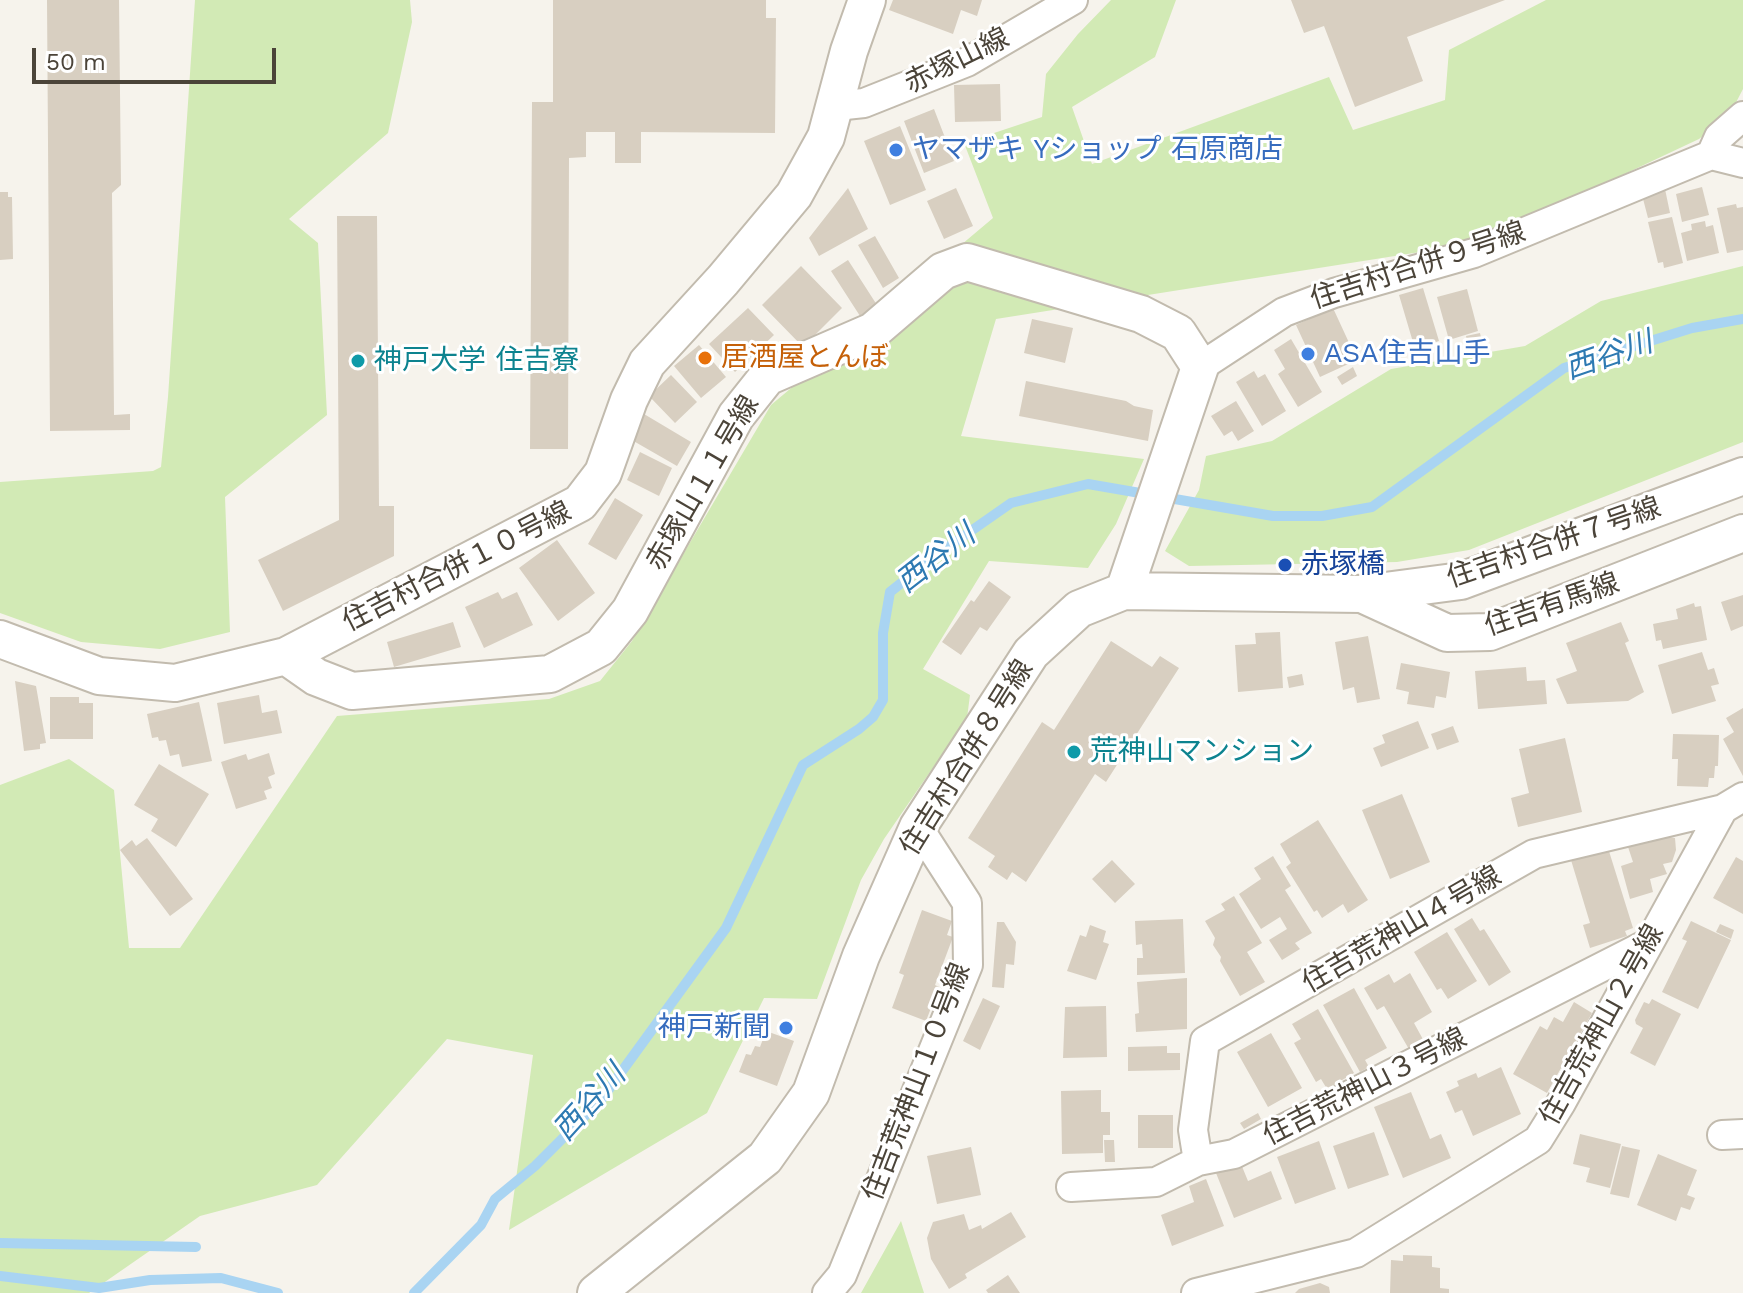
<!DOCTYPE html>
<html>
<head>
<meta charset="utf-8">
<style>
	body { margin:0 }
	#map { position:relative; width:1743px; height:1293px; overflow:hidden; background:#f6f3ec; font-family:"Work Sans",sans-serif }
	canvas { display:block }
	.scale { position:absolute; left:32px; top:48px; width:244px; height:36px; box-sizing:border-box; border:4px solid #4b4439; border-top:0; padding-left:10px; font-size:24px; line-height:28px; white-space:nowrap; color:#4b4439; -webkit-text-stroke:6px #fff; paint-order:stroke }
</style>
</head>
<body>
<div id="map">
<canvas width="1743" height="1293"></canvas>
<div class="scale">50 m</div>
</div>
<script>
const ctx = document.querySelector('canvas').getContext('2d');
ctx.lineJoin = 'round';
function fillPath(path, color) { ctx.fillStyle = color; ctx.fill(path, 'evenodd'); }
const shape = rows => new Path2D(rows.map(r => 'M' + r).join(''));
function strokePath(path, color, width, dash) { ctx.strokeStyle = color; ctx.lineWidth = width; ctx.lineCap = dash ? 'butt' : 'round'; ctx.setLineDash(dash || []); ctx.stroke(path); }
function drawText(font, color, halo, rows, align = 'center') {
  ctx.font = font + ' "Work Sans","Noto Sans JP",sans-serif'; ctx.lineWidth = 6; ctx.setLineDash([]); ctx.textBaseline = 'middle'; ctx.strokeStyle = halo; ctx.fillStyle = color; for (const [text, x, y, turn = 0] of rows) {
    ctx.save(); ctx.translate(x, y); ctx.rotate((+turn || 0) * Math.PI / 180); ctx.textAlign = isNaN(turn) ? turn : align; if (halo) ctx.strokeText(text, 0, 0); ctx.fillText(text, 0, 0); ctx.restore();
  }
}
const green = shape([
	[195,0,410,0,412,22,388,133,289,219,318,243,327,415,225,497,230,632,160,649,81,642,0,613,0,482,153,471,161,467,168,397],
	[1111,0,1176,0,1155,57,1072,107,1092,164,1329,77,1353,130,1445,100,1449,50,1546,0,1743,0,1743,89,1730,114,1699,139,1614,179,1458,246,996,319,961,436,1144,459,1116,524,1088,568,989,561,923,669,970,695,967,718,884,839,861,880,817,999,764,998,707,1113,509,1230,533,1055,447,1039,317,1185,200,1216,89,1293,0,1293,0,785,69,759,114,790,129,948,180,948,337,716,549,699,600,681,632,641,771,405,993,218,964,143,1042,117,1046,74,1078,34],
	[1743,266,1743,442,1469,550,1397,562,1189,566,1165,551,1199,490,1206,456,1272,441,1391,369,1525,346,1601,301],
	[901,1221,924,1293,861,1293]
]);
const stream = shape([
	[0,1243,196,1247],
	[0,1276,99,1288,150,1280,221,1278,278,1293],
	[414,1293,481,1225,495,1199,535,1166,601,1100,726,928,803,765,859,729,873,717,883,700,883,633,890,592,938,554,1011,503,1088,484,1273,516,1322,516,1372,507,1564,368,1692,328,1743,319]
]);
const building = shape([
	[47,0,119,0,121,185,112,193,114,415,130,414,130,430,50,431],
	[553,0,766,0,766,18,776,18,775,133,641,132,641,163,615,163,615,132,586,132,586,157,569,158,568,449,530,449,532,102,553,102],
	[893,0,982,0,977,16,961,10,953,34,889,10],
	[1291,0,1505,0,1407,37,1423,81,1355,107,1324,26,1304,33],
	[1000,84,1001,121,955,122,954,85],
	[934,109,954,161,924,173,904,121],
	[900,126,926,190,890,205,864,141],
	[1702,187,1709,215,1682,222,1676,194],
	[848,188,868,229,819,256,809,238],
	[956,188,973,226,944,239,927,201],
	[1665,189,1670,213,1648,218,1642,195],
	[0,192,8,192,8,197,12,197,13,259,0,260],
	[1736,204,1737,208,1743,207,1743,250,1727,253,1717,208],
	[337,216,377,216,379,506,394,506,394,556,283,611,258,560,339,520],
	[1672,217,1683,263,1664,268,1663,262,1658,263,1648,222],
	[1705,221,1706,227,1713,225,1719,253,1687,261,1681,233,1692,230,1691,224],
	[875,236,899,278,883,288,858,245],
	[848,260,877,305,860,316,831,271],
	[801,266,842,308,803,347,762,305],
	[1423,288,1439,341,1415,349,1399,295],
	[1467,289,1478,331,1449,340,1437,297],
	[748,308,774,335,735,372,709,344],
	[1333,308,1357,360,1320,377,1296,325],
	[1032,319,1073,328,1065,363,1024,353],
	[1480,333,1482,342,1468,345,1466,336],
	[1291,339,1322,392,1298,407,1278,374,1285,369,1274,350],
	[699,345,726,377,701,398,674,366],
	[1353,367,1357,376,1342,385,1337,377],
	[1254,371,1258,378,1265,374,1286,411,1262,426,1236,382],
	[671,375,697,402,675,423,649,396],
	[1026,381,1126,401,1134,406,1153,410,1148,441,1019,416],
	[1236,401,1254,431,1238,441,1232,431,1224,436,1211,416],
	[644,414,691,442,677,466,630,439],
	[640,452,672,468,659,496,627,480],
	[615,498,643,515,616,560,588,544],
	[557,540,595,593,558,621,519,568],
	[989,581,1011,597,987,631,980,627,961,655,942,642,971,600,974,602],
	[498,592,502,599,517,592,533,625,484,648,465,607],
	[1743,595,1743,626,1731,631,1721,602],
	[1694,603,1695,607,1701,606,1707,640,1663,649,1661,640,1656,641,1653,624,1678,619,1676,609],
	[453,622,461,647,394,667,387,642],
	[1621,622,1629,641,1625,643,1644,692,1628,701,1567,704,1556,679,1577,671,1566,643],
	[1280,632,1283,688,1238,692,1235,645,1256,644,1255,633],
	[1368,636,1380,699,1357,703,1354,687,1343,690,1335,642],
	[1111,641,1152,667,1160,656,1179,668,1106,782,1095,774,1026,882,1012,872,1007,880,988,867,995,856,968,838,1042,722,1054,730],
	[1702,652,1708,670,1714,668,1719,684,1711,686,1716,701,1672,714,1658,665],
	[1401,663,1450,672,1446,698,1436,696,1434,708,1407,704,1409,692,1396,689],
	[1526,667,1527,681,1545,680,1547,704,1478,709,1475,671],
	[1302,674,1304,685,1289,688,1287,677],
	[15,681,36,686,46,743,40,744,40,749,24,751],
	[259,695,262,713,277,710,282,733,224,744,217,703],
	[50,697,79,697,79,703,93,703,93,739,50,739],
	[199,702,212,761,182,767,179,754,170,756,166,740,159,741,158,737,152,738,147,714],
	[1743,708,1743,776,1723,739,1734,732,1726,718],
	[1418,721,1429,748,1381,767,1373,748,1385,743,1382,735],
	[1453,726,1459,742,1437,750,1431,734],
	[1673,734,1719,735,1718,766,1715,766,1714,778,1709,778,1708,787,1677,786,1678,759,1672,759],
	[1565,738,1582,812,1518,827,1511,798,1529,793,1519,749],
	[269,753,275,774,268,777,272,788,264,791,267,799,236,809,221,762,246,754,248,760],
	[159,764,209,794,176,847,151,831,158,819,134,805],
	[1402,794,1430,862,1390,879,1362,810],
	[1318,820,1368,900,1348,913,1343,904,1322,918,1317,910,1314,912,1286,867,1291,863,1280,844],
	[1656,835,1675,838,1676,850,1672,862,1663,864,1667,874,1650,879,1653,892,1630,899,1621,866,1633,862,1627,844],
	[147,838,193,899,170,916,120,850,132,840,136,846],
	[1608,848,1633,928,1625,931,1627,936,1590,948,1583,925,1590,923,1571,860],
	[1273,856,1291,886,1285,890,1312,933,1295,943,1300,949,1282,960,1269,940,1287,929,1280,917,1261,929,1239,894,1261,879,1254,868],
	[1736,857,1743,861,1743,914,1713,898],
	[1112,860,1135,884,1115,903,1092,879],
	[1234,896,1262,943,1247,952,1265,982,1240,996,1220,961,1221,957,1213,945,1215,938,1205,921,1225,910,1221,904],
	[922,910,952,921,947,935,953,937,935,985,939,987,926,1021,892,1008,904,975,899,973],
	[1472,918,1480,931,1484,929,1511,972,1489,986,1454,929],
	[1183,919,1185,973,1137,975,1137,958,1143,958,1142,944,1136,945,1135,921],
	[1691,921,1731,940,1698,1009,1662,992,1687,941,1682,939],
	[997,922,1004,922,1016,942,1014,965,1006,964,1004,988,992,987],
	[1720,924,1734,930,1731,939,1716,932],
	[1090,925,1106,931,1103,942,1109,944,1096,980,1067,971,1080,935,1086,937],
	[1447,932,1477,981,1448,999,1441,988,1437,990,1414,952],
	[1410,973,1432,1012,1414,1023,1425,1043,1410,1051,1384,1006,1377,1010,1364,988,1389,974,1394,983],
	[1187,978,1187,1029,1136,1032,1135,1014,1139,1013,1137,982],
	[1354,988,1387,1048,1365,1060,1369,1067,1360,1072,1323,1005],
	[983,998,1000,1006,980,1050,963,1041],
	[1652,999,1681,1014,1655,1066,1630,1053,1643,1028,1636,1024,1635,1020,1644,1002,1649,1004],
	[1574,1002,1592,1013,1547,1093,1513,1074,1540,1026,1547,1030,1554,1017,1563,1022],
	[1106,1006,1107,1057,1063,1058,1065,1007],
	[1318,1009,1354,1073,1327,1089,1321,1079,1316,1082,1294,1043,1301,1039,1292,1024],
	[766,1031,794,1041,777,1086,739,1072,746,1054,751,1055,755,1046,760,1047],
	[1271,1033,1302,1088,1268,1107,1237,1052],
	[1167,1046,1167,1053,1180,1053,1180,1070,1128,1071,1128,1047],
	[1501,1067,1521,1114,1473,1136,1462,1110,1455,1113,1446,1092,1459,1086,1457,1081,1476,1073,1478,1078],
	[1101,1090,1101,1112,1110,1112,1110,1135,1103,1135,1103,1153,1062,1154,1061,1091],
	[1411,1092,1430,1139,1441,1134,1451,1158,1403,1178,1374,1107],
	[1258,1113,1261,1119,1244,1129,1240,1123],
	[1138,1115,1173,1115,1173,1148,1138,1148],
	[1374,1132,1389,1175,1348,1189,1333,1146],
	[1580,1134,1621,1144,1610,1188,1586,1182,1590,1168,1573,1164],
	[1104,1140,1114,1140,1115,1162,1105,1162],
	[1319,1141,1336,1189,1295,1204,1277,1157],
	[1622,1146,1640,1150,1629,1198,1610,1194],
	[971,1147,981,1195,937,1204,927,1156],
	[1658,1154,1697,1170,1687,1195,1695,1198,1690,1210,1681,1207,1676,1221,1637,1205],
	[1241,1164,1248,1181,1271,1171,1282,1199,1234,1218,1216,1173],
	[1206,1179,1224,1226,1172,1246,1161,1215,1194,1202,1189,1186],
	[1011,1212,1026,1237,965,1274,967,1278,949,1289,931,1259,927,1238,933,1222,964,1214,969,1230,981,1225,982,1229],
	[1403,1255,1432,1256,1432,1267,1440,1268,1440,1288,1449,1289,1449,1293,1390,1293,1391,1260,1403,1261],
	[1008,1275,1020,1293,988,1293,986,1290],
	[1320,1283,1329,1287,1330,1293,1295,1293,1299,1289]
]);
const minor = shape([
	[836,106,864,103,967,62,1073,0],
	[1711,155,1719,137,1743,116],
	[1200,367,1284,312,1334,293,1474,253,1711,155,1743,163],
	[1722,1135,1743,1134],
	[1198,1161,1193,1130,1205,1041,1534,854,1723,809],
	[1071,1187,1156,1182,1198,1161,1234,1154,1647,944],
	[827,1293,842,1275,968,965,967,903,918,827],
	[1196,1293,1356,1253,1538,1140,1561,1103,1723,809,1743,797]
]);
const tertiary = shape([
	[1362,594,1447,633,1490,632,1743,533],
	[0,639,99,676,175,683,286,656,580,503,603,473,629,400,647,363,723,280,794,195,826,137,849,51,867,0],
	[286,656,316,677,352,691,550,674,601,647,630,611,736,416,767,377,873,331,943,271,967,262,1141,314,1178,333,1200,367,1124,591],
	[596,1293,765,1158,811,1093,861,956,918,827,1031,653,1079,609,1124,591,1362,594,1461,581,1743,476]
]);
const markers = [
	[896,150,8,"#3f7fe0"],
	[1308,354,8,"#3f7fe0"],
	[705,358,8,"#e8710a"],
	[358,361,8,"#0f9aa8"],
	[1285,565,8,"#1a4fb4"],
	[1074,752,8,"#0f9aa8"],
	[786,1028,8,"#3f7fe0"]
];
const streetNames = [
	["赤塚山線",957,61,-26],
	["住吉村合併９号線",1418,266,-18],
	["赤塚山１１号線",703,483,-60],
	["住吉村合併７号線",1554,543,-19],
	["住吉村合併１０号線",457,567,-27],
	["住吉有馬線",1552,605,-19],
	["住吉村合併８号線",967,758,-58],
	["住吉荒神山４号線",1402,930,-30],
	["住吉荒神山２号線",1602,1025,-61],
	["住吉荒神山１０号線",917,1082,-69],
	["住吉荒神山３号線",1365,1087,-27]
];
const shopNames = [
	["ヤマザキ Yショップ 石原商店",912,150],
	["ASA住吉山手",1324,354],
	["神戸新聞",770,1028,"right"]
];
const foodNames = [
	["居酒屋とんぼ",721,358]
];
const cultureNames = [
	["神戸大学 住吉寮",374,361],
	["荒神山マンション",1090,752]
];
const transitNames = [
	["赤塚橋",1301,565]
];
const waterNames = [
	["西谷川",1609,356,-19],
	["西谷川",936,559,-38],
	["西谷川",590,1103,-48]
];
fillPath(green, '#d2eab5');
strokePath(stream, '#a9d4f2', 10);
fillPath(building, '#d8cfc1');
strokePath(minor, '#c2bbae', 32);
strokePath(tertiary, '#c2bbae', 40);
strokePath(minor, '#fff', 28);
strokePath(tertiary, '#fff', 36);
for (const [x, y, r, color] of markers) { const dot = new Path2D(); dot.arc(x, y, r, 0, 2 * Math.PI); ctx.fillStyle = color; ctx.fill(dot); strokePath(dot, '#fff', 3); }
drawText('28px', '#4b4439', '#fff', streetNames);
drawText('28px', '#366cbe', '#fff', shopNames, 'left');
drawText('28px', '#c56008', '#fff', foodNames, 'left');
drawText('28px', '#0d838f', '#fff', cultureNames, 'left');
drawText('28px', '#164399', '#fff', transitNames, 'left');
drawText('italic 30px', '#2e7ab2', '#fff', waterNames);
</script>
</body>
</html>
